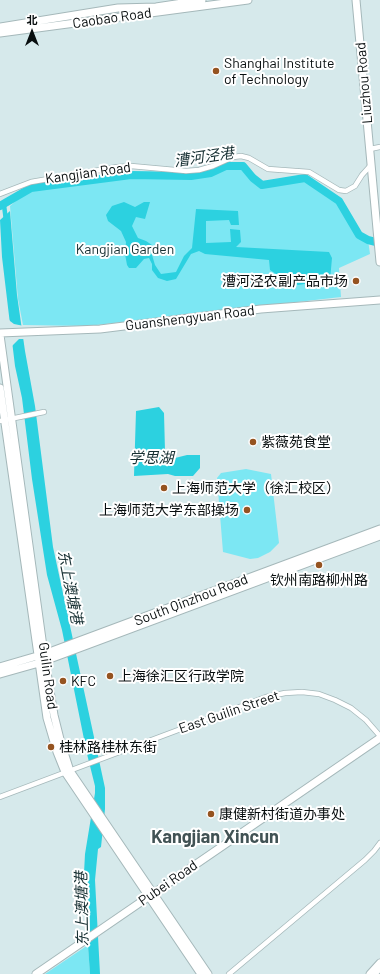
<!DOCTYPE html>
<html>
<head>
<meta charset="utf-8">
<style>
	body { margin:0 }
	#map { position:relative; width:380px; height:974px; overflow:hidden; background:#d6e9eb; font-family:Barlow,"Noto Sans SC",sans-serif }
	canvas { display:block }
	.north { position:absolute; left:12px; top:12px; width:40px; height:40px; -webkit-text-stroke:3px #fff; paint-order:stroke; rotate:0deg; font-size:11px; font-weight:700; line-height:16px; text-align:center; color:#080e0f }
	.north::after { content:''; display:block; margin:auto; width:14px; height:18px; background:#080e0f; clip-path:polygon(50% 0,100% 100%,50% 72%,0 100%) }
</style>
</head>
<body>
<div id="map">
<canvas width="380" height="974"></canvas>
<div class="north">北</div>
</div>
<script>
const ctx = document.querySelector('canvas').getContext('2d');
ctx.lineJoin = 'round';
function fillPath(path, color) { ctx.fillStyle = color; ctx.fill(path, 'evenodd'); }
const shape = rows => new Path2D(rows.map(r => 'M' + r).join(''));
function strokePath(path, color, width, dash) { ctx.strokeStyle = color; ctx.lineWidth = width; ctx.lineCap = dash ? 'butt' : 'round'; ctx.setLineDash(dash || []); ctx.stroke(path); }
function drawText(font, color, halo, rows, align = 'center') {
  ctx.font = font + ' Barlow,"Noto Sans SC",sans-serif'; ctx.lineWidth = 4; ctx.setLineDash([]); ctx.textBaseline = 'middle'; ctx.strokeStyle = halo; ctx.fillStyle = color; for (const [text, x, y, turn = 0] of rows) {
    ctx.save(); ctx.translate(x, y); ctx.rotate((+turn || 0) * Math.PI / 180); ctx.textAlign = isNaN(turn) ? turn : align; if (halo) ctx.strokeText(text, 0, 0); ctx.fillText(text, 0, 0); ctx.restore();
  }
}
const green = shape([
	[226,166,243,166,253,178,262,184,305,178,339,201,359,235,368,240,370,254,339,268,341,297,88,326,23,325,18,299,10,206,31,188,131,175,191,176,211,173],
	[246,469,271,474,279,543,270,552,258,558,250,559,223,552,217,478,221,473],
	[88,945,90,974,45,974]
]);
const water = shape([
	[124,202,135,207,144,202,150,202,145,219,136,217,132,226,138,238,146,241,155,247,152,255,155,265,161,274,176,272,184,256,192,248,196,209,238,211,239,225,231,225,229,220,206,221,206,243,231,242,230,229,240,230,241,242,236,247,329,252,332,258,330,280,298,285,287,281,270,270,269,260,205,254,199,251,191,254,176,279,167,281,158,278,152,270,152,264,149,258,144,259,136,268,129,268,127,265,125,254,126,242,121,231,108,221,106,215,112,206],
	[10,211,17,295,25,351,35,406,53,547,105,788,105,809,101,847,98,849,95,880,100,974,90,974,86,917,83,892,85,854,95,793,95,786,87,754,62,630,47,575,32,479,22,398,15,366,2,257,0,220],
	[159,407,164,413,165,451,171,459,187,455,200,455,200,468,193,476,175,476,168,474,134,476,136,411]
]);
const pier = shape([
	[7,317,10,321,14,324,24,326,25,339,19,339,11,347]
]);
const canal = shape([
	[4,205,6,221]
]);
const river = shape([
	[0,206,31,188,131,175,191,176,211,173,226,166,243,166,253,178,262,185,305,178,339,201,359,235,368,240,380,243]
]);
const street = shape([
	[370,149,380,147],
	[0,194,31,182,117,167,131,166,186,171,199,170,213,166,233,157,241,156,249,158,268,169,309,172,339,190,346,191,355,186,362,175,371,165],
	[0,421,44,412],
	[0,797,266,697,285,693,302,692,319,694,335,700,351,708,366,720,380,736],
	[229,974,365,860,374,851,380,843]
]);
const secondary = shape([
	[356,0,380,262],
	[0,333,100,329,261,309,380,300],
	[0,335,44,654,54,715,61,743,70,771,208,974],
	[0,388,47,718,57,752,65,772,201,974],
	[0,667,44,654,380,529],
	[0,674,39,663,380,536],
	[36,974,380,738],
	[370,974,380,963]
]);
const primary = shape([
	[0,27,118,8,156,7,202,0],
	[0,33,248,0],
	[374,974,380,967]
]);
const markers = [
	[216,71,4,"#955320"],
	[356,281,4,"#955320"],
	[253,442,4,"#955320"],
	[164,488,4,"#955320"],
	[247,510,4,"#955320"],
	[319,565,4,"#955320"],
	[110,676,4,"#955320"],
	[63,681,4,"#955320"],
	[51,747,4,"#955320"],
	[211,814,4,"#955320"]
];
const streetNames = [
	["Caobao Road",112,18,-8],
	["Liuzhou Road",364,83,-95],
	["Kangjian Road",88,173,-8],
	["Guanshengyuan Road",190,318,-7],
	["South Qinzhou Road",191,600,-21],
	["Guilin Road",48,676,82],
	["East Guilin Street",229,712,-19],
	["Pubei Road",168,883,-35]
];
const poiNames = [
	["Shanghai Institute",224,63],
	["of Technology",224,79],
	["漕河泾农副产品市场",348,281,"right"],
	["紫薇苑食堂",261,442],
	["上海师范大学（徐汇校区）",172,488],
	["上海师范大学东部操场",239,510,"right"],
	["钦州南路柳州路",319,580,"center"],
	["上海徐汇区行政学院",118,676],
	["KFC",71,681],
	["桂林路桂林东街",59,747],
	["康健新村街道办事处",219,814]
];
const parkNames = [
	["Kangjian Garden",125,249]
];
const waterNames = [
	["漕河泾港",204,157,-8],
	["学思湖",151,458],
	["东上澳塘港",70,587,79],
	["东上澳塘港",82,909,-91]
];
const districtNames = [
	["Kangjian Xincun",215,837]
];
fillPath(green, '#7ce7f3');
fillPath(water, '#2cd1e0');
fillPath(pier, '#d6e9eb');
strokePath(canal, '#2cd1e0', 4.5);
strokePath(river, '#2cd1e0', 8);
strokePath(street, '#a5b8ba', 6);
strokePath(secondary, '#a5b8ba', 9);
strokePath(primary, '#a5b8ba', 9);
strokePath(street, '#fff', 4.5);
strokePath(secondary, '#fff', 7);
strokePath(primary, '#fff', 7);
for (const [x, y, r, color] of markers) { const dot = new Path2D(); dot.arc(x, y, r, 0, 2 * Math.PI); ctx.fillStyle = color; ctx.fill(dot); strokePath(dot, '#fff', 1.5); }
drawText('14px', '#080e0f', '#fff', streetNames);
drawText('14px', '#080e0f', '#fff', poiNames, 'left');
drawText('14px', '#152e31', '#fff', parkNames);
drawText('italic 15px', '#162f32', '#fff', waterNames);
drawText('bold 18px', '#415254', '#fff', districtNames);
</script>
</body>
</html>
